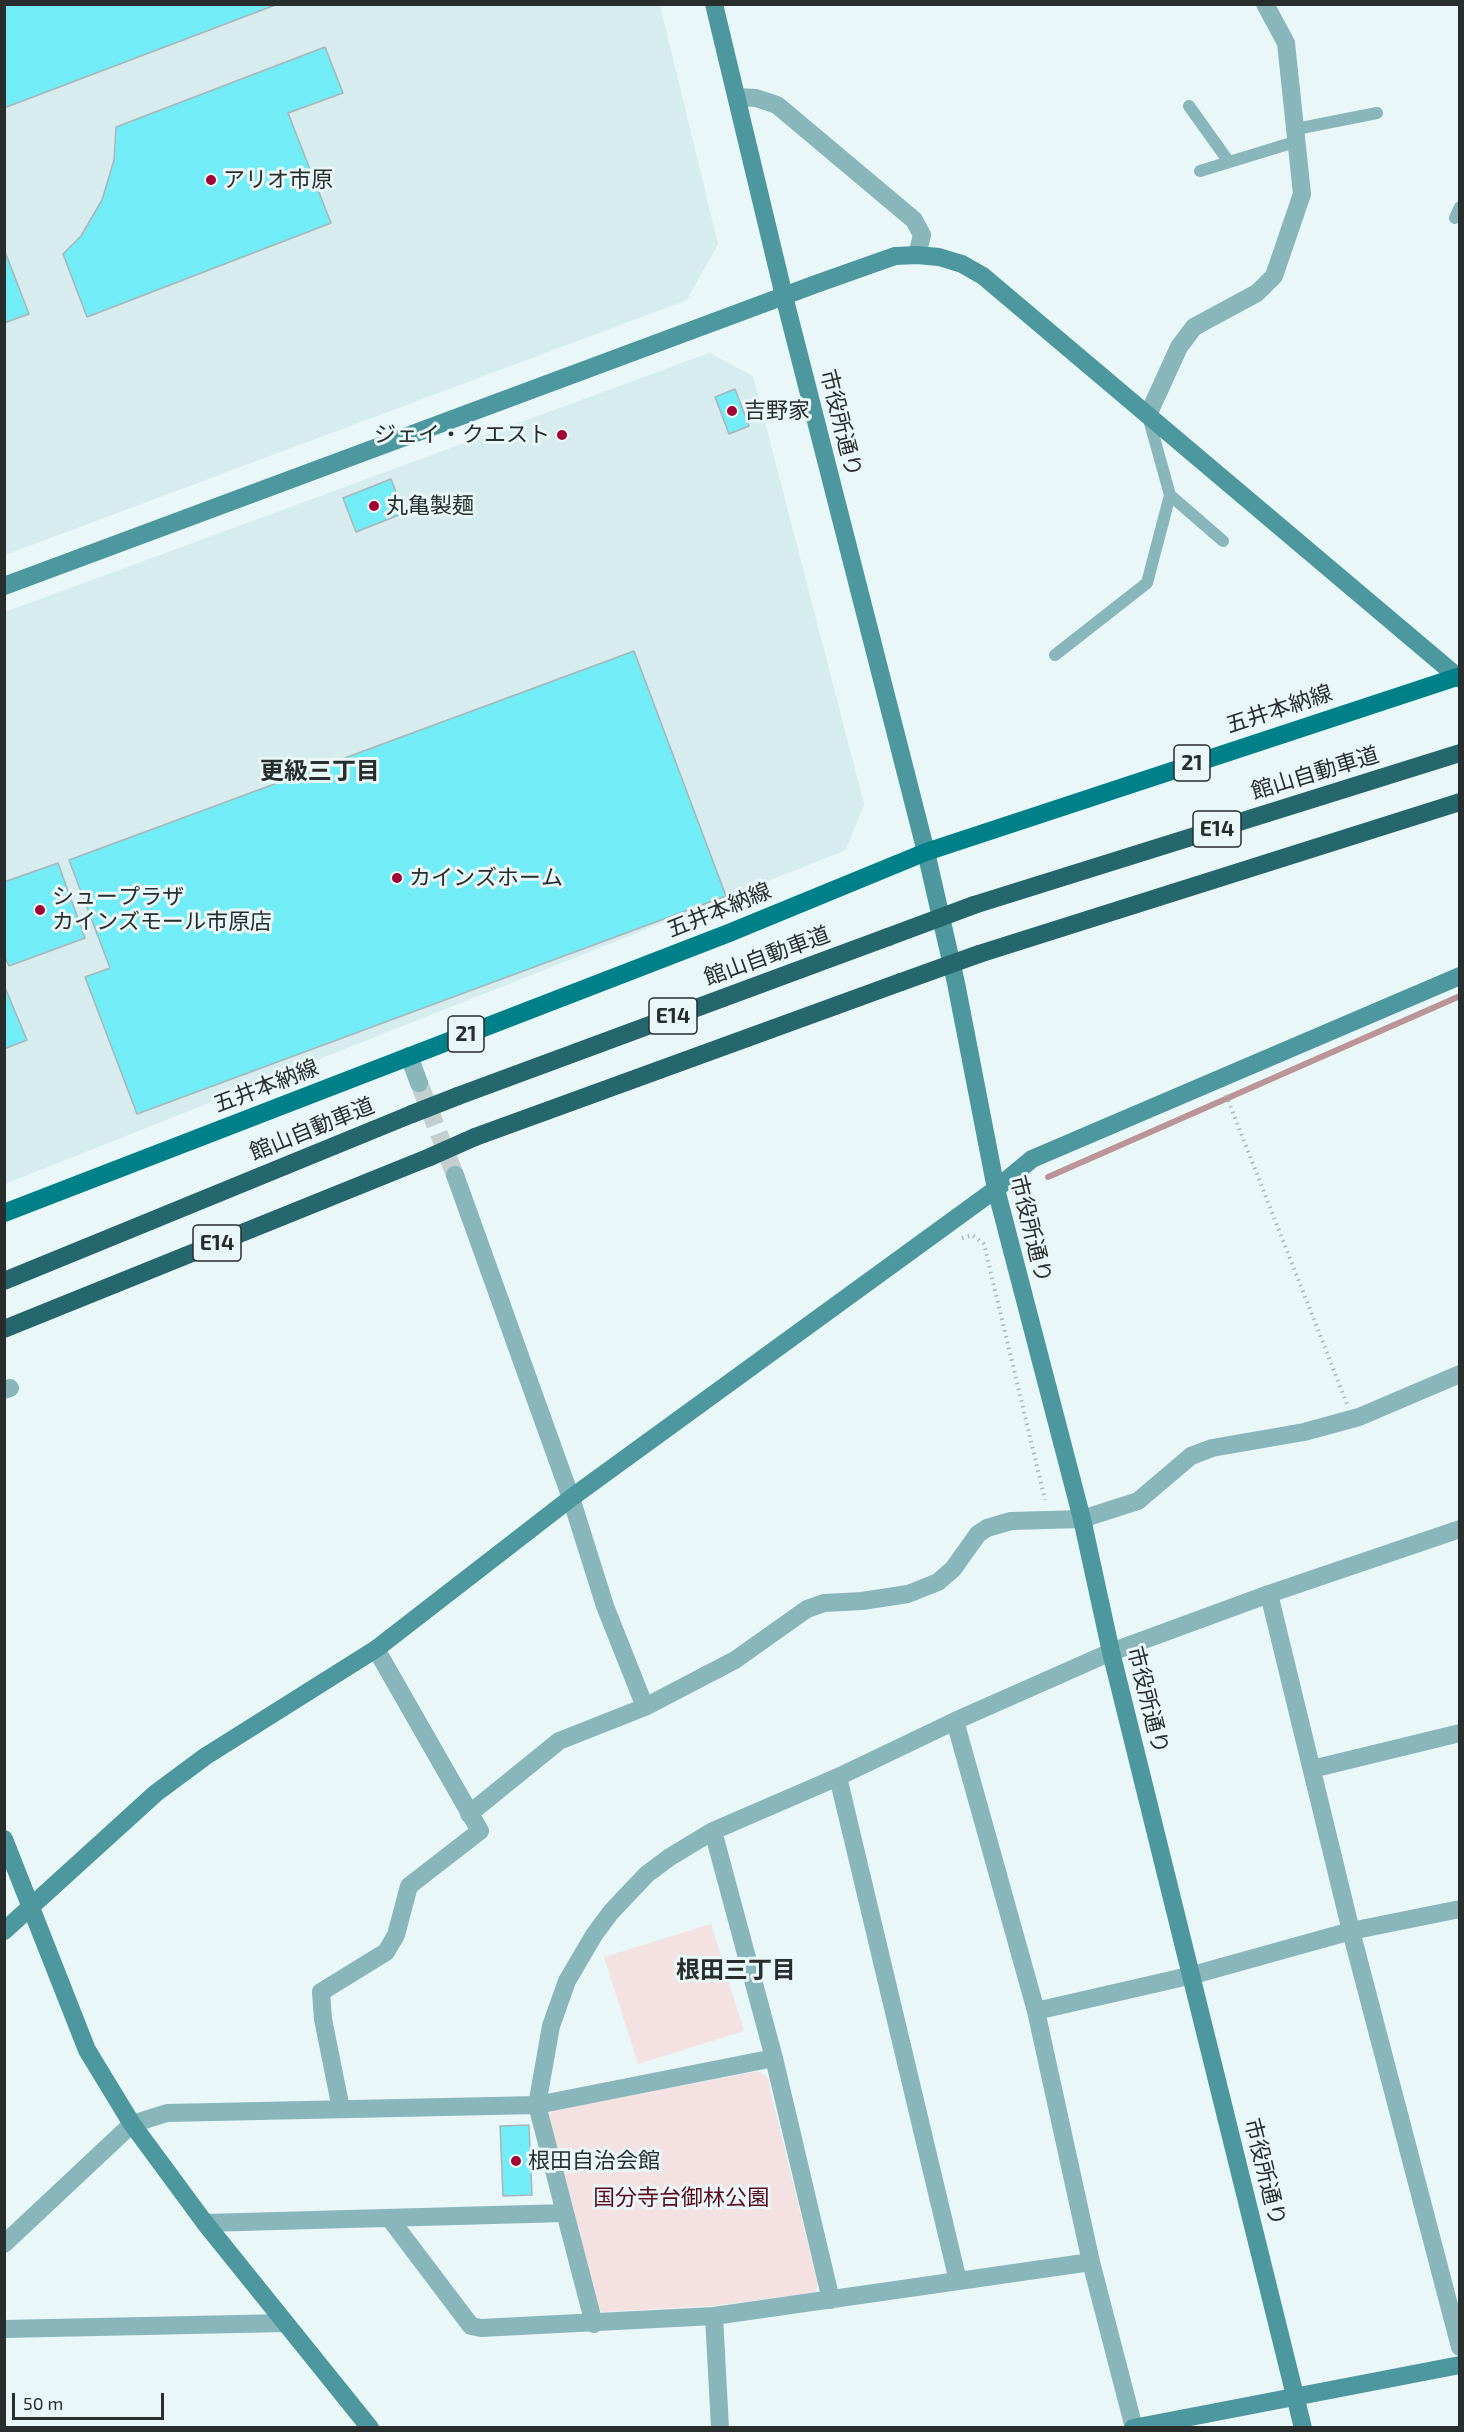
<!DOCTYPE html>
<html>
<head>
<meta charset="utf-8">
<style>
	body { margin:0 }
	#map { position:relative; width:1464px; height:2432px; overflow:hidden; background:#eaf7f8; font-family:"Exo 2",sans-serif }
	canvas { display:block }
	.frame { position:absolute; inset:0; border:6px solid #282d2d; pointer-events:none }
	.scale { position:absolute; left:12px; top:2393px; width:152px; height:27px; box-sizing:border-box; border:3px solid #282d2d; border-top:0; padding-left:8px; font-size:18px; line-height:21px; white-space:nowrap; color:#282d2d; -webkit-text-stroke:4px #eaf7f8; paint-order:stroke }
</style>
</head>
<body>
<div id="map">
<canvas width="1464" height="2432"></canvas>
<div class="frame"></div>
<div class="scale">50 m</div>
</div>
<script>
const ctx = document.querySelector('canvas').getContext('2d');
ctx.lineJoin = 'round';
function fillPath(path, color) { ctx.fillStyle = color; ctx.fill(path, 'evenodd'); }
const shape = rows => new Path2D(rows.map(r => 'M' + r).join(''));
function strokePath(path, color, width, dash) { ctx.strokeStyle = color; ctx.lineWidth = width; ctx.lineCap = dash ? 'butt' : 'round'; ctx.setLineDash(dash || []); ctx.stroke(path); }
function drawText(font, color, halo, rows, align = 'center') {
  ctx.font = font + ' "Exo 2","Noto Sans JP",sans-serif'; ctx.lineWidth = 6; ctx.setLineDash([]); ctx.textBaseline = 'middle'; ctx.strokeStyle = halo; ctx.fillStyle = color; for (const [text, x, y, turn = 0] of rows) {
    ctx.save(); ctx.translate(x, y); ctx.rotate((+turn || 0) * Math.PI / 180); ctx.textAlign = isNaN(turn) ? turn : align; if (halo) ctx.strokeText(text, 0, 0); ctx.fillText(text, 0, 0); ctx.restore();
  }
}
const built = shape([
	[5,5,660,5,718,244,687,300,5,555],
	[709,353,753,376,864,804,846,850,5,1184,5,612]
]);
const green = shape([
	[711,1924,744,2031,638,2064,604,1957],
	[758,2071,767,2077,818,2285,815,2293,712,2306,603,2312,595,2307,548,2118,553,2110]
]);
const stream = shape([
	[1048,1177,1460,996]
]);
const building = shape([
	[4,4,278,4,4,108,4,4],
	[325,47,343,93,288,113,331,223,87,317,63,254,81,236,102,200,114,160,116,127,325,47],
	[4,249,29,314,4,323,4,249],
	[735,389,749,426,729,434,715,397,735,389],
	[391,479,404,513,356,532,343,498,391,479],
	[634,651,726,896,137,1114,85,977,110,968,69,860,634,651],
	[58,863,85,938,9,966,4,955,4,882,58,863],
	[4,985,27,1040,4,1049,4,985],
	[529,2125,532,2195,503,2196,500,2126,529,2125]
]);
const streetTunnel = shape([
	[419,1083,455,1175]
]);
const path = shape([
	[1226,1095,1347,1404],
	[962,1238,972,1235,984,1244,1045,1500]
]);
const lane = shape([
	[1189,106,1229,162],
	[1296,129,1377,113],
	[1200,171,1298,141],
	[1455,218,1460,207],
	[1170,495,1223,541],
	[1055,655,1147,583,1170,495,1148,416]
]);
const street = shape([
	[737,97,756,98,777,105,914,220,922,235,917,255],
	[1148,415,1179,347,1194,327,1257,293,1274,276,1302,194,1286,43,1265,4],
	[409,1056,419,1083],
	[455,1175,571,1498,605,1606,645,1707],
	[4,1390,10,1388],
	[1269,1594,1351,1931,1460,2347],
	[955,1721,1036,2011,1091,2262,1134,2428],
	[1312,1769,1460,1733],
	[838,1777,958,2281],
	[469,1814,559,1741,645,1707,735,1660,807,1609,824,1603,862,1601,908,1594,938,1582,953,1569,978,1534,987,1528,1011,1521,1082,1519,1138,1501,1191,1456,1212,1448,1304,1432,1359,1417,1460,1374],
	[713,1831,774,2058,831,2300],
	[1036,2011,1193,1975,1351,1931,1460,1909],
	[341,2109,323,2019,321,1992,386,1952,396,1935,409,1886,480,1831,376,1649],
	[390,2219,471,2326,481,2328,714,2316,1091,2262],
	[205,2223,565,2213],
	[4,2244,132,2124,167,2113,537,2105,774,2058],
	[714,2316,720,2428],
	[594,2324,537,2105,551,2026,567,1981,594,1935,611,1912,647,1874,670,1857,713,1831,838,1777,955,1721,1111,1652,1269,1594,1460,1529],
	[4,2329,285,2323]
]);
const secondary = shape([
	[714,4,784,296,926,852,956,983,996,1189,1082,1519,1111,1652,1303,2428],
	[4,586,816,284,895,256,917,255,939,257,962,264,983,276,1460,679],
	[4,1839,87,2050,132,2124,205,2223,370,2428],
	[4,1931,156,1793,206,1756,376,1649,571,1498,996,1189,1032,1159,1460,976],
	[1133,2428,1460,2365]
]);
const primary = shape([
	[4,1213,729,933,926,852,1460,676]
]);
const highway = shape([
	[974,905,1460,753],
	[979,954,1460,802],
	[458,1096,888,937],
	[475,1137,901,982],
	[4,1281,412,1114],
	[4,1329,430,1157]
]);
const highwayBridge = shape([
	[888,937,974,905],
	[901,982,979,954],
	[412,1114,458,1096],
	[430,1157,475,1137]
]);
const markers = [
	[211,180,6,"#a20234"],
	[732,411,6,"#a20234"],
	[562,435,6,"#a20234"],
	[374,506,6,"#a20234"],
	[397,878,6,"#a20234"],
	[40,910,6,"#a20234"],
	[516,2161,6,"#a20234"]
];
const shields = [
	[1192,763,36],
	[1217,829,48],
	[673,1016,48],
	[466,1034,36],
	[217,1243,48]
];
const shieldNames = [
	["21",1192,763],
	["E14",1217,829],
	["E14",673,1016],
	["21",466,1034],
	["E14",217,1243]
];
const poiNames = [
	["アリオ市原",223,180],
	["吉野家",744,411],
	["ジェイ・クエスト",550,435,"right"],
	["丸亀製麺",386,506],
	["カインズホーム",409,878],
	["シュープラザ",52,897],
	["カインズモール市原店",52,922],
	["根田自治会館",528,2161]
];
const streetNames = [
	["市役所通り",841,423,76],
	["五井本納線",1279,709,-18],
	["館山自動車道",1315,773,-17],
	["五井本納線",719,910,-22],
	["館山自動車道",767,956,-20],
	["五井本納線",266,1086,-21],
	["館山自動車道",312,1129,-22],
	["市役所通り",1031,1229,76],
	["市役所通り",1148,1700,76],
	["市役所通り",1265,2172,76]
];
const parkNames = [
	["国分寺台御林公園",681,2198]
];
const neighbourhoodNames = [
	["更級三丁目",320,771],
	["根田三丁目",736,1970]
];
fillPath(built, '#d6ecee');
fillPath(green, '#f4e1e2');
strokePath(stream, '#ba9496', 6);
fillPath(building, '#72ecf7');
strokePath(building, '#a9b5b6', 1.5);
strokePath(streetTunnel, '#c3cfcf', 18, [18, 9]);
strokePath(path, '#adb7b8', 4, [1.5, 4.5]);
strokePath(lane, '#88b6bb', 12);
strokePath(street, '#88b6bb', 18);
strokePath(secondary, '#4d979f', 18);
strokePath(primary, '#00818a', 18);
strokePath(highway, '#25676d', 18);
strokePath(highwayBridge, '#25676d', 18);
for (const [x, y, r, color] of markers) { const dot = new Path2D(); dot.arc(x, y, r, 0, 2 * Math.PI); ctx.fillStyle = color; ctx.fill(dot); strokePath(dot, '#eaf7f8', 2); }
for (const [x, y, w] of shields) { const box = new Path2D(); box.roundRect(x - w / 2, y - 18, w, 36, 4.5); ctx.fillStyle = '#eaf7f8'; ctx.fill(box); strokePath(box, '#282d2d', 1.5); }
drawText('bold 21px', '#282d2d', null, shieldNames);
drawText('22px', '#282d2d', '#eaf7f8', poiNames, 'left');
drawText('22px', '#282d2d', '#eaf7f8', streetNames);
drawText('22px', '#5b0a1d', '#eaf7f8', parkNames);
drawText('bold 24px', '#282d2d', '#eaf7f8', neighbourhoodNames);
</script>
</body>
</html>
